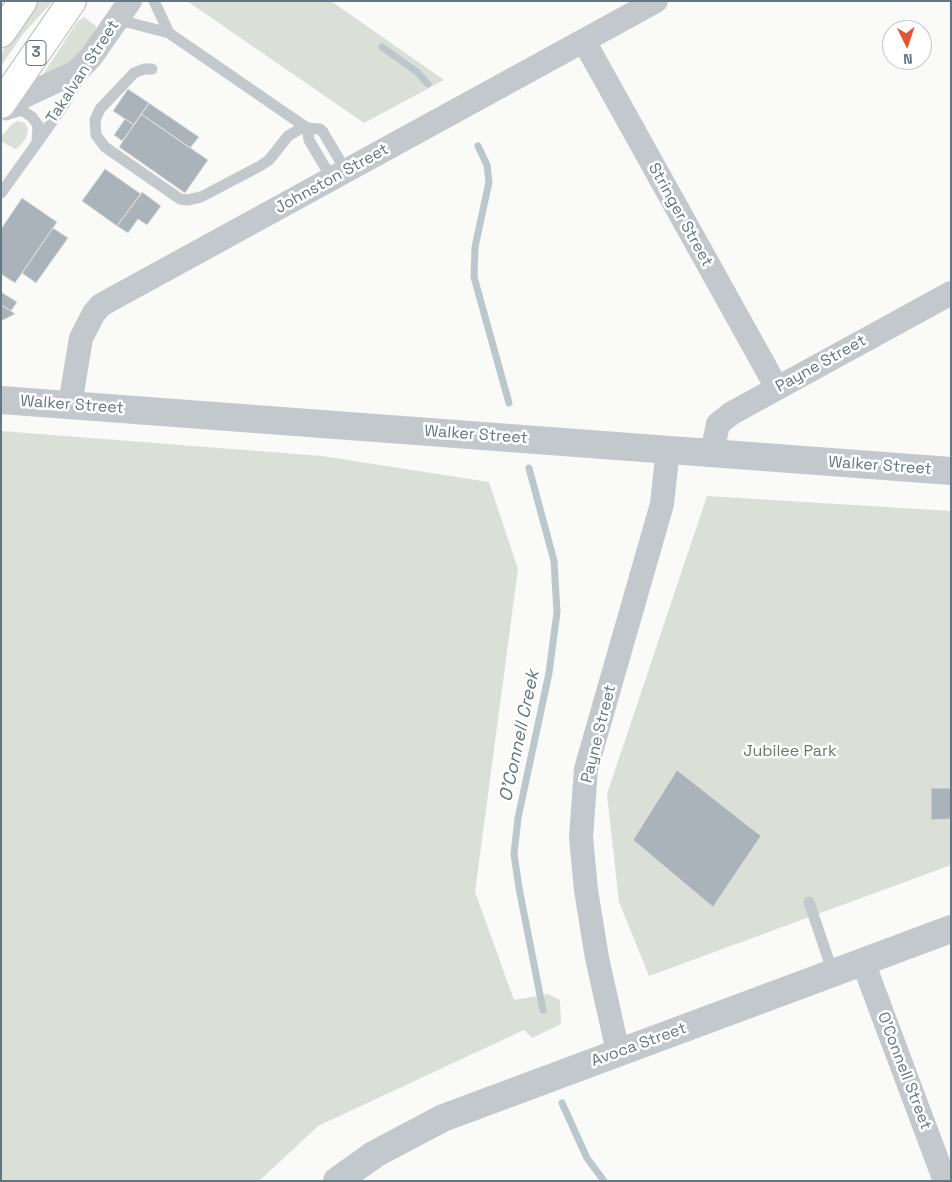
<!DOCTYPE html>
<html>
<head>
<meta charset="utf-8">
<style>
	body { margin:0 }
	#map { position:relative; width:952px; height:1182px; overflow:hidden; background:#fafaf8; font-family:"Space Grotesk",sans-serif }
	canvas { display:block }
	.frame { position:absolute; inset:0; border:2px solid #657683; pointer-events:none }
	.north { position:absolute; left:882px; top:20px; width:50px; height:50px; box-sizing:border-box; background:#fff; border:1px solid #c1c8cd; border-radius:50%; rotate:176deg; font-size:14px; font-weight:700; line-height:20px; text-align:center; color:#657683 }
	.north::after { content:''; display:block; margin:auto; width:18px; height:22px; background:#e4572e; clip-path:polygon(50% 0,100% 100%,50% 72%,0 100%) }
</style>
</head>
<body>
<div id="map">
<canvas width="952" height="1182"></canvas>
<div class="frame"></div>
<div class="north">N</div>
</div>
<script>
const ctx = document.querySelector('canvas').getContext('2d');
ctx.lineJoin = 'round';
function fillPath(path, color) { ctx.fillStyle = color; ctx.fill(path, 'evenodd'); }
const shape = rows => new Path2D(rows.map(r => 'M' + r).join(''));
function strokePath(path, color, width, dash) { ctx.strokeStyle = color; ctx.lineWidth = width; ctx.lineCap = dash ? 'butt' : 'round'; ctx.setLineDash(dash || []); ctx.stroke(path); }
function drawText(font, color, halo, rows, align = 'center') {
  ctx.font = font + ' "Space Grotesk",sans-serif'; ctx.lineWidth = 5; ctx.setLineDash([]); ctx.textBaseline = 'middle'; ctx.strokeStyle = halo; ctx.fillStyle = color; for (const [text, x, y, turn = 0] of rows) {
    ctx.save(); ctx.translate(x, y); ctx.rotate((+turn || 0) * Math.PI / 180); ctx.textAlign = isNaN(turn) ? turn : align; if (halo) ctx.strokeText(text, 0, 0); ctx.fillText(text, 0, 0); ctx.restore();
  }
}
const green = shape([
	[36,1,53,1,23,34,1,66,1,53],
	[187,1,331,1,444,80,364,123],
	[84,17,96,26,96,28,91,39,69,64,40,79,77,22],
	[17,121,25,123,28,130,26,138,18,148,15,149,1,141,1,137,11,125],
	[1,431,322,456,489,482,518,569,475,892,514,1000,548,994,560,1000,561,1024,532,1038,524,1030,318,1126,259,1181,1,1181],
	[707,496,951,511,951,865,649,976,619,902,607,794]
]);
const stream = shape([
	[382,47,417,72,428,84],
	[478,146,487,165,489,182,475,247,474,277,509,403],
	[529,468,554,561,557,612,549,673,518,818,514,854,519,888,543,1010],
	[562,1103,587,1158,604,1181]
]);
const building = shape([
	[128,89,149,103,134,125,113,111,128,89],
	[149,103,199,137,190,148,141,114,149,103],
	[141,114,208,160,185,193,119,147,141,114],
	[125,119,134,125,122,141,114,135,125,119],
	[105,169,141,194,117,226,82,201,105,169],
	[142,192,161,206,147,225,138,219,128,233,117,226,142,192],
	[22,198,57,222,15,283,1,274,1,229,22,198],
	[53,228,68,238,36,283,22,273,53,228],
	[1,292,17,302,11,311,1,305,1,292],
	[1,305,11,311,15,314,1,321,1,305],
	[677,770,761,836,713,907,633,840,677,770],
	[931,788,951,788,951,819,931,820,931,788]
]);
const service = shape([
	[116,25,127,22,169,33,154,1],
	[169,33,307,128,320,129,323,132,346,171],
	[152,69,144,69,134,73,100,109,95,120,96,135,105,147,180,199,187,200,201,197,260,166,269,160,288,136,305,126],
	[6,115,18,111,23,111,32,117,38,125,37,143,64,105,83,72],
	[307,128,309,140,332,179],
	[1,193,37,143],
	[809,902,833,973]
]);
const minor = shape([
	[584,41,777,388],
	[1,107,76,72,91,57,130,1],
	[70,405,81,338,94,313,101,305,656,1],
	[712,453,718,424,732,413,951,293],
	[863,962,945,1181],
	[618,1052,597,958,586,890,581,837,586,769,662,504,668,449]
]);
const tertiary = shape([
	[1,400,951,471],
	[337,1181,375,1154,443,1118,951,929]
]);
const trunk = shape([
	[1,33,23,1],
	[1,104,72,1]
]);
const shields = [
	[36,53,20]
];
const shieldNames = [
	["3",36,53]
];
const streetNames = [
	["Takalvan Street",83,72,-57],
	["Johnston Street",332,179,-29],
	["Stringer Street",680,215,61],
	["Payne Street",821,364,-29],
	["Walker Street",72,405,4],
	["Walker Street",476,435,4],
	["Walker Street",880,466,4],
	["Payne Street",599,734,-76],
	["Avoca Street",639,1045,-20],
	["O'Connell Street",904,1071,69]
];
const parkNames = [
	["Jubilee Park",790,752]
];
const waterNames = [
	["O'Connell Creek",520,736,-78]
];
fillPath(green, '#dadfd7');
strokePath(stream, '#bbc7cb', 7);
fillPath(building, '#aab3b9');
strokePath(building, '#dcdcda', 1);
strokePath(trunk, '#b4b9bd', 30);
strokePath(service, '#c3c8cc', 11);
strokePath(minor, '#c3c8cc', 24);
strokePath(tertiary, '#c3c8cc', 28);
strokePath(trunk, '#fff', 28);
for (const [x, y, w] of shields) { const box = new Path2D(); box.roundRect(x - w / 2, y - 12.5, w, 25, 4); ctx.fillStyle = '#fff'; ctx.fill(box); strokePath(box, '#657683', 1); }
drawText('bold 15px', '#657683', null, shieldNames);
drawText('16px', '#657683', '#fff', streetNames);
drawText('16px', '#687a64', '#fff', parkNames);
drawText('italic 18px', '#60757c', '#fff', waterNames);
</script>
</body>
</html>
